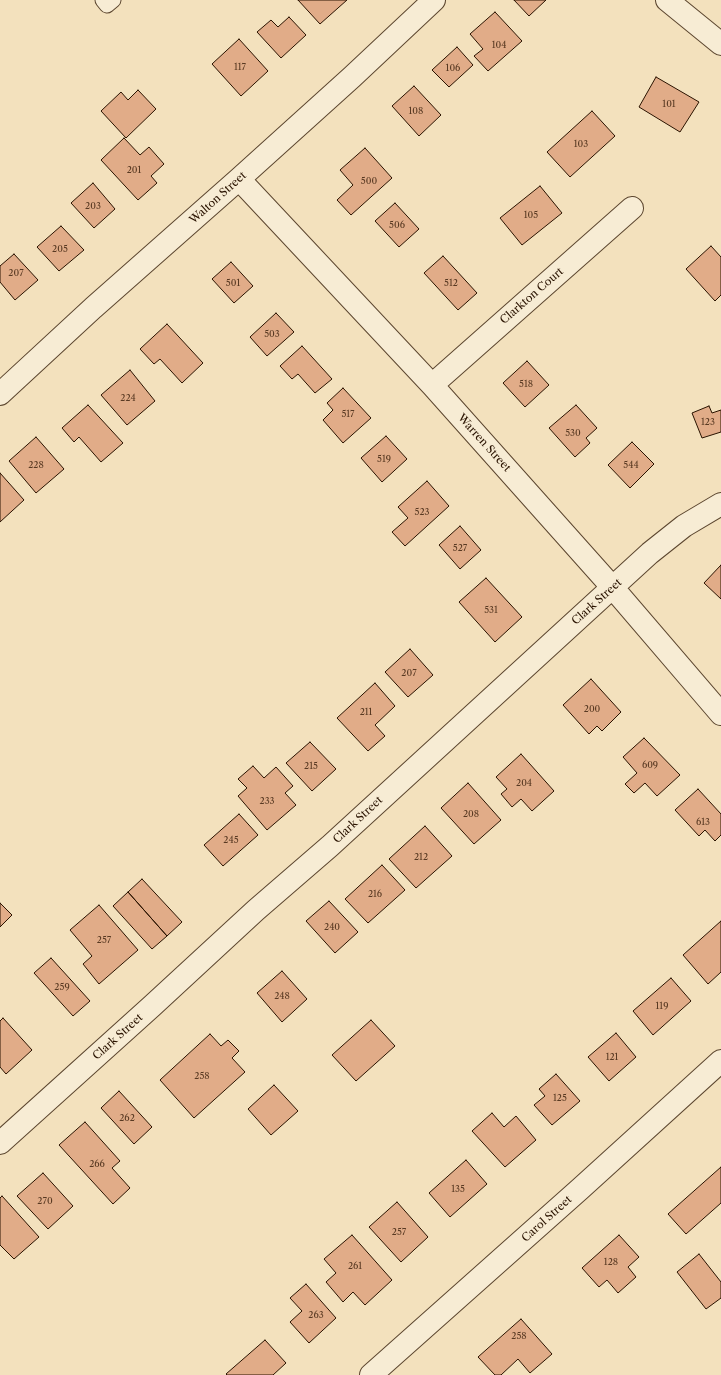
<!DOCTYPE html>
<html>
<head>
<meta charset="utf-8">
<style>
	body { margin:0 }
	canvas { display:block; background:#f3e1bd }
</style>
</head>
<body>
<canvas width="721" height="1375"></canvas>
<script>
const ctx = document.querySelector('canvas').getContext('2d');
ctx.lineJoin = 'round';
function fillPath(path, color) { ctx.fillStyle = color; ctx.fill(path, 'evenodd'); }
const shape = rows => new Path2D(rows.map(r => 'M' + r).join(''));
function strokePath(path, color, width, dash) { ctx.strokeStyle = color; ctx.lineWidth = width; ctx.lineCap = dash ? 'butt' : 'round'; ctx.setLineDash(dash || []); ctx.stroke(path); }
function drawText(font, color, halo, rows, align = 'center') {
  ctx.font = font + ' "Libre Caslon Text",serif'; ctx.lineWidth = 4; ctx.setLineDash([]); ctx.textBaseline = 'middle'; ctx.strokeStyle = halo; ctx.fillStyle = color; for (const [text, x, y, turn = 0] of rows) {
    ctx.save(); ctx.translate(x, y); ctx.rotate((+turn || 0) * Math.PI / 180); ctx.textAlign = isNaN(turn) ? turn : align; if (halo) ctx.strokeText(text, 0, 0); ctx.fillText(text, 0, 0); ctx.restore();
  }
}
const building = shape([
	[298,0,347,0,320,24,298,0],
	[514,0,546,0,529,16,514,0],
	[495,12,522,41,488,71,474,56,483,49,470,34,495,12],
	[289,17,306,35,281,58,257,32,271,20,278,27,289,17],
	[239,39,268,71,241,96,212,64,239,39],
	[457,47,473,65,449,87,432,70,457,47],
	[656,77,699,102,680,132,639,107,656,77],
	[414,86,441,115,419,136,392,106,414,86],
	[138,90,156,109,126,138,101,111,121,92,128,100,138,90],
	[592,111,615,136,570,177,547,152,592,111],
	[124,138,140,155,149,147,164,164,151,176,157,183,138,200,101,160,124,138],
	[365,148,392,178,351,215,337,200,353,185,340,170,365,148],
	[93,183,115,209,94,228,71,203,93,183],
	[540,186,562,213,522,245,500,218,540,186],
	[395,203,419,229,399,247,375,221,395,203],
	[61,226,84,250,59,271,37,247,61,226],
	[711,246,721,257,721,295,715,301,686,269,711,246],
	[14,254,38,280,15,300,0,282,0,266,14,254],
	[443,256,477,293,458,310,424,273,443,256],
	[231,262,253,286,234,303,212,279,231,262],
	[276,313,294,332,267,356,250,337,276,313],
	[167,324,203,363,182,383,160,359,154,364,140,349,167,324],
	[302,346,332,379,315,393,298,374,292,379,280,366,302,346],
	[527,361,549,385,525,407,503,383,527,361],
	[130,370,155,401,127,425,101,395,130,370],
	[343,388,371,418,343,443,323,420,333,410,327,403,343,388],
	[88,405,123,443,101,462,79,437,74,442,62,428,88,405],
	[576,405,597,428,586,438,590,443,575,457,549,428,576,405],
	[709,406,712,413,721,410,721,432,702,438,692,413,709,406],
	[386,436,407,459,382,482,361,458,386,436],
	[36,437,64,469,36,493,9,461,36,437],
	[632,442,654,464,630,488,608,465,632,442],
	[0,473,24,500,0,522,0,473],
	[427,481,449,506,405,546,392,532,408,518,398,507,427,481],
	[460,526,481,550,460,569,439,545,460,526],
	[721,565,721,599,704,583,721,565],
	[486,578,522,617,495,642,459,602,486,578],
	[410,649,433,675,408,697,385,672,410,649],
	[591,679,621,712,602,731,597,726,589,734,563,705,591,679],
	[375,683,395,706,375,725,385,736,368,751,337,718,375,683],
	[644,738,680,775,657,796,645,783,634,793,625,784,637,773,623,757,644,738],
	[310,742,336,769,312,791,286,763,310,742],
	[521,754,554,791,532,811,521,799,512,807,501,794,507,789,496,777,521,754],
	[253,766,264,778,276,767,293,786,285,793,296,805,267,830,238,796,247,788,238,779,253,766],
	[468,783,501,820,474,844,441,808,468,783],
	[698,789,721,814,721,835,715,841,705,830,699,836,675,810,698,789],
	[239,814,258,835,223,866,204,845,239,814],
	[425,826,452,856,416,888,389,859,425,826],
	[382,865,405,890,368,923,345,899,382,865],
	[142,879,182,922,167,936,128,892,142,879],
	[128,892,167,936,152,949,113,906,128,892],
	[329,901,358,932,335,953,306,921,329,901],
	[0,903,12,915,0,927,0,903],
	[99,905,138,950,99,984,83,964,92,956,70,930,99,905],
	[721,921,721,972,708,984,683,955,721,921],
	[51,958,90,1001,73,1016,34,973,51,958],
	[282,971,307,999,282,1022,257,993,282,971],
	[671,978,691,1001,653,1035,633,1011,671,978],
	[3,1018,32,1050,6,1074,0,1067,0,1021,3,1018],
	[371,1020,395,1046,356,1081,332,1055,371,1020],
	[616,1033,636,1057,609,1081,588,1057,616,1033],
	[210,1034,221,1046,228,1040,239,1051,232,1058,245,1072,194,1118,160,1080,210,1034],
	[556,1074,580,1101,552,1125,534,1105,545,1096,539,1089,556,1074],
	[274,1085,298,1111,271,1135,248,1109,274,1085],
	[119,1091,152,1127,134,1144,101,1108,119,1091],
	[492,1113,504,1127,516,1116,536,1140,505,1167,472,1131,492,1113],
	[85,1122,120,1161,112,1168,130,1188,113,1204,59,1145,85,1122],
	[466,1160,487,1184,450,1217,429,1193,466,1160],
	[721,1167,721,1203,686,1234,668,1214,721,1167],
	[43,1173,73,1206,48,1229,17,1196,43,1173],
	[2,1196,39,1237,14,1259,0,1245,0,1198,2,1196],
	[397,1202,428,1237,401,1262,369,1227,397,1202],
	[352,1235,392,1280,365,1305,353,1292,343,1302,326,1282,336,1273,324,1259,352,1235],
	[619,1235,639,1257,628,1267,636,1277,618,1293,607,1280,599,1287,582,1268,619,1235],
	[699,1254,721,1282,721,1298,706,1309,677,1272,699,1254],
	[306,1284,336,1318,309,1343,290,1322,302,1311,290,1298,306,1284],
	[521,1319,552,1354,530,1373,518,1359,501,1375,495,1375,478,1357,521,1319],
	[265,1340,286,1363,273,1375,227,1375,226,1374,265,1340]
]);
const service = shape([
	[103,0,107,5,113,0]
]);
const minor = shape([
	[667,0,721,44],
	[239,179,432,385,613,588,721,714],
	[432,385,632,208],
	[0,394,93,308,239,179,352,77,434,0],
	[0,1143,152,1006,256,910,330,846,650,553,684,526,721,504],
	[371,1375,580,1189,721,1061]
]);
const numberNames = [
	["104",499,45],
	["117",240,67],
	["106",453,68],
	["101",669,104],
	["108",416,111],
	["103",581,144],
	["201",134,170],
	["500",369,181],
	["203",93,206],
	["105",531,215],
	["506",397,225],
	["205",60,249],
	["207",16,273],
	["501",233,283],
	["512",451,283],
	["503",272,334],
	["518",526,384],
	["224",128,398],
	["517",348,414],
	["123",708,422],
	["530",573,433],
	["519",384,459],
	["228",36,465],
	["544",631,465],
	["523",422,512],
	["527",460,548],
	["531",491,610],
	["207",409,673],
	["200",592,709],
	["211",366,712],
	["609",650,765],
	["215",311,766],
	["204",524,783],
	["233",267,801],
	["208",471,814],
	["613",703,822],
	["245",231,840],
	["212",421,857],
	["216",375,894],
	["240",332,927],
	["257",104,940],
	["259",62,987],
	["248",282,996],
	["119",662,1006],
	["121",612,1057],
	["258",202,1076],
	["125",560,1098],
	["262",127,1118],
	["266",97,1164],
	["135",458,1189],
	["270",45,1201],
	["257",399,1232],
	["128",611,1262],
	["261",355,1266],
	["263",316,1315],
	["258",519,1336]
];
const streetNames = [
	["Walton Street",218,198,-42],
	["Clarkton Court",532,296,-41],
	["Warren Street",484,443,48],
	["Clark Street",597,602,-42],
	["Clark Street",358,820,-43],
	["Clark Street",118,1037,-42],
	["Carol Street",547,1219,-42]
];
fillPath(building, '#e1ac88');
strokePath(building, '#2a1300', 1);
strokePath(service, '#5c462f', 17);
strokePath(minor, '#5c462f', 24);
strokePath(service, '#f7ecd4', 15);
strokePath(minor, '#f7ecd4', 22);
drawText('9px', '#583922', null, numberNames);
drawText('11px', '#2a1300', '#f7ecd4', streetNames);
</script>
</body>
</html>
